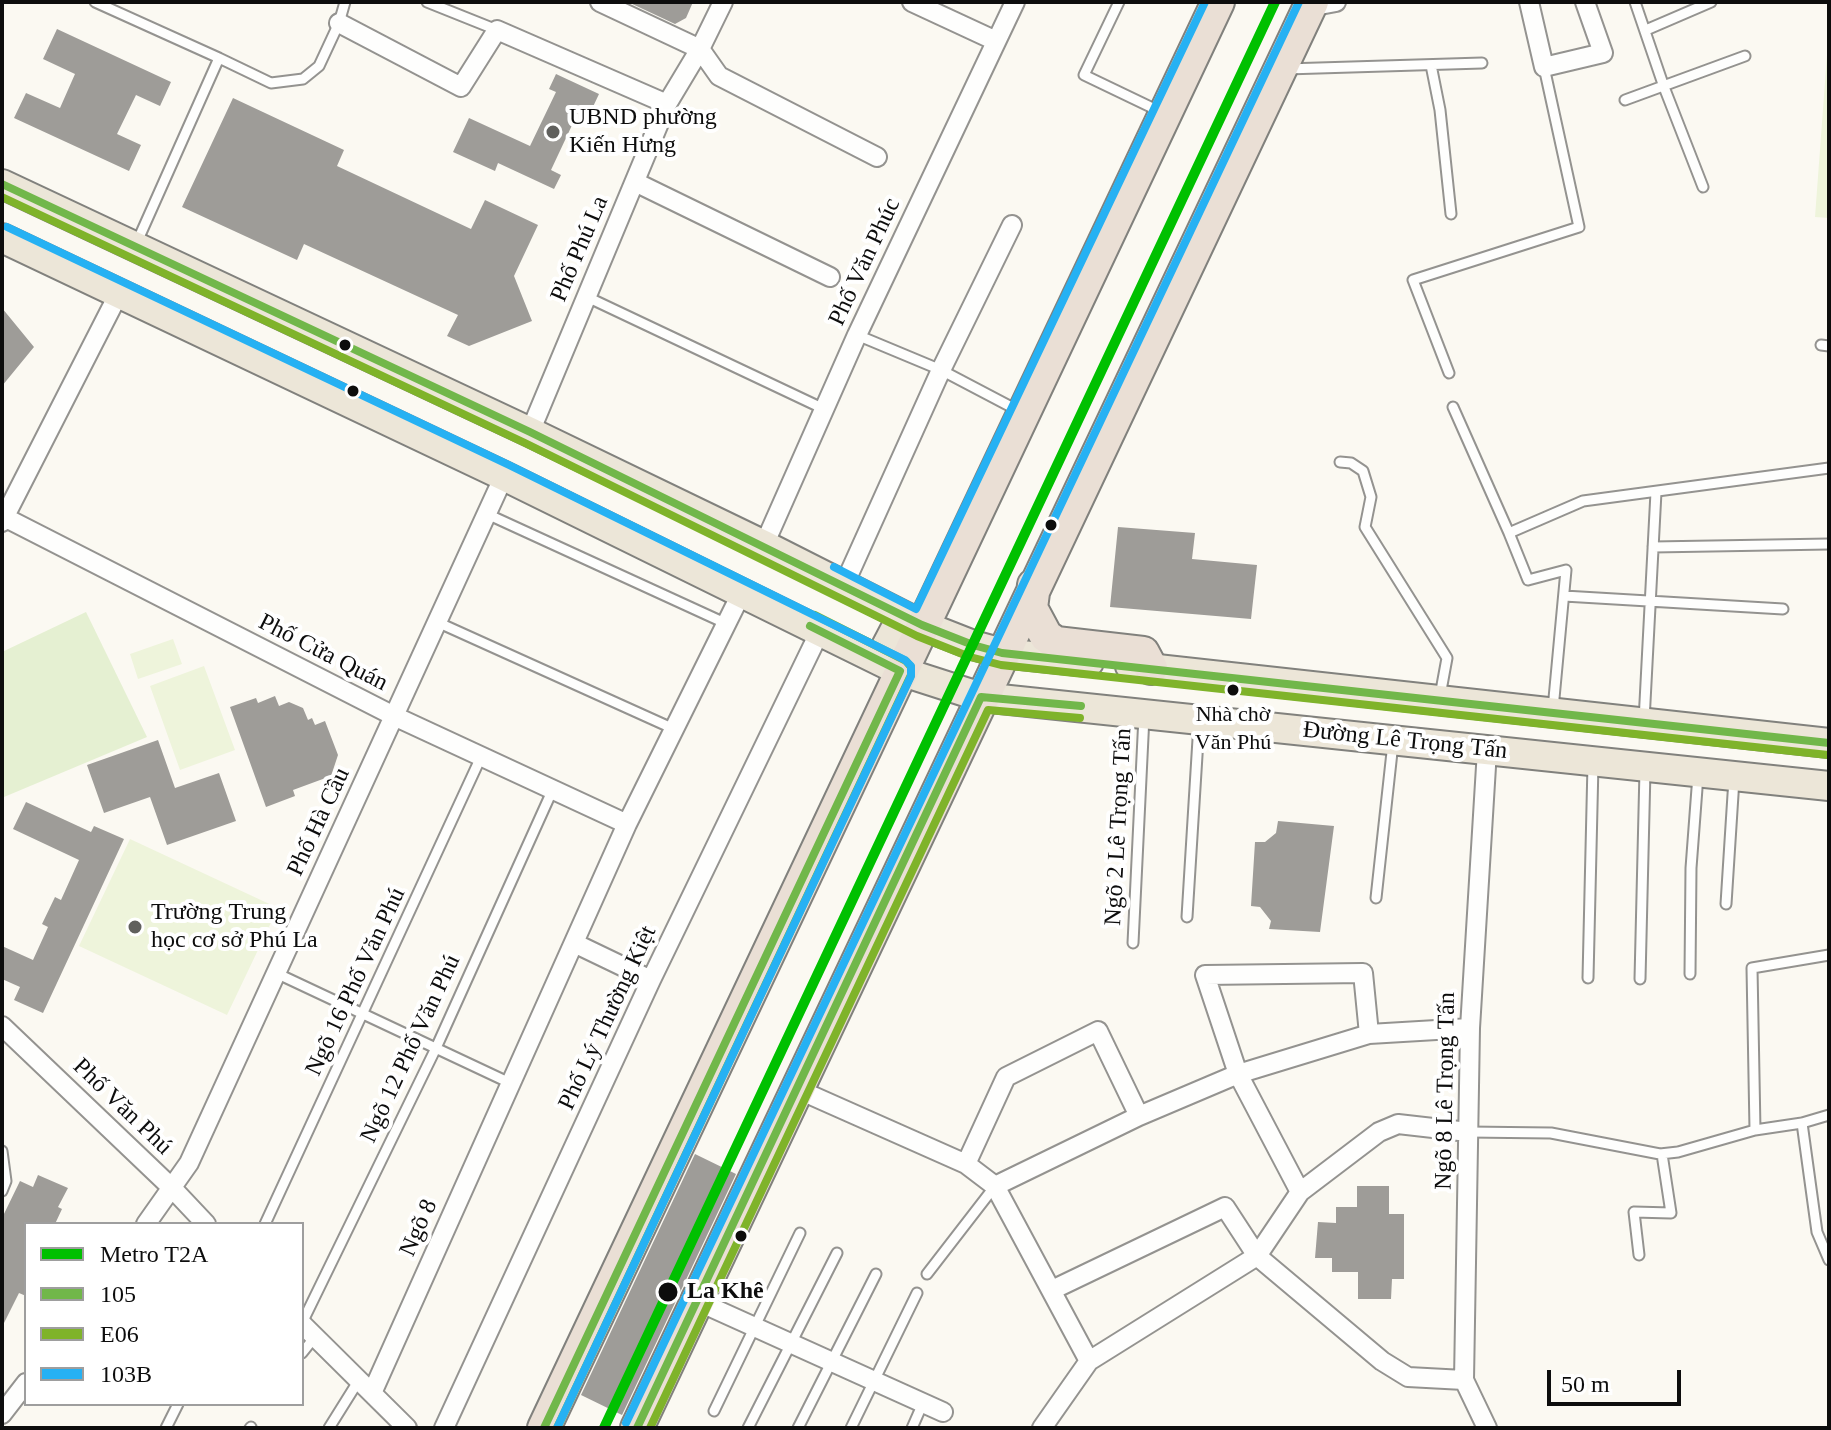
<!DOCTYPE html>
<html>
<head>
<meta charset="utf-8">
<style>
	body { margin:0 }
	#map { position:relative; width:1831px; height:1430px; overflow:hidden; background:#fbf9f2; font-family:"Times New Roman",serif }
	canvas { display:block }
	.frame { position:absolute; inset:0; border:4px solid #0d0d0d; pointer-events:none }
	.legend { position:absolute; left:24px; top:1222px; width:280px; height:184px; box-sizing:border-box; background:#fff; border:2px solid #9e9e9e; margin:0; padding:10px 14px; list-style:none; font-size:24px; color:#0d0d0d }
	.legend li { display:flex; align-items:center; gap:16px; height:40px }
	.legend b { width:40px; border:2px solid #9e9e9e }
	.scale { position:absolute; left:1547px; top:1370px; width:134px; height:36px; box-sizing:border-box; border:4px solid #0d0d0d; border-top:0; padding-left:10px; font-size:24px; line-height:28px; white-space:nowrap; color:#0d0d0d; -webkit-text-stroke:6px #fff; paint-order:stroke }
</style>
</head>
<body>
<div id="map">
<canvas width="1831" height="1430"></canvas>
<div class="frame"></div>
<ul class="legend">
<li><b style="height:10px;background:#00c000"></b>Metro T2A</li>
<li><b style="height:10px;background:#71b74a"></b>105</li>
<li><b style="height:10px;background:#7fb32a"></b>E06</li>
<li><b style="height:10px;background:#26b1f3"></b>103B</li>
</ul>
<div class="scale">50 m</div>
</div>
<script>
const ctx = document.querySelector('canvas').getContext('2d');
ctx.lineJoin = 'round';
function fillPath(path, color) { ctx.fillStyle = color; ctx.fill(path, 'evenodd'); }
const shape = rows => new Path2D(rows.map(r => 'M' + r).join(''));
function strokePath(path, color, width, dash) { ctx.strokeStyle = color; ctx.lineWidth = width; ctx.lineCap = dash ? 'butt' : 'round'; ctx.setLineDash(dash || []); ctx.stroke(path); }
function drawText(font, color, halo, rows, align = 'center') {
  ctx.font = font + ' "Times New Roman",serif'; ctx.lineWidth = 8; ctx.setLineDash([]); ctx.textBaseline = 'middle'; ctx.strokeStyle = halo; ctx.fillStyle = color; for (const [text, x, y, turn = 0] of rows) {
    ctx.save(); ctx.translate(x, y); ctx.rotate((+turn || 0) * Math.PI / 180); ctx.textAlign = isNaN(turn) ? turn : align; if (halo) ctx.strokeText(text, 0, 0); ctx.fillText(text, 0, 0); ctx.restore();
  }
}
const green = shape([
	[86,612,147,737,4,797,2,652]
]);
const pitch = shape([
	[1829,28,1829,218,1815,217],
	[173,639,182,664,138,679,130,654],
	[204,666,235,750,180,770,150,686],
	[130,839,278,908,227,1015,79,946]
]);
const building = shape([
	[628,2,693,2,686,18,675,24],
	[57,29,171,82,160,106,136,95,117,134,141,145,129,171,14,118,26,93,60,108,75,74,43,59],
	[556,74,599,94,591,111,581,106,551,170,561,175,554,189,498,163,495,171,453,152,469,118,530,146,556,92,549,89],
	[233,98,344,150,337,166,471,229,485,200,538,225,514,276,532,321,469,346,447,336,458,315,304,244,297,260,182,207],
	[2,308,34,347,2,386],
	[1118,527,1195,533,1192,559,1257,565,1251,619,1110,607],
	[275,696,279,706,289,702,303,708,308,720,312,718,315,725,325,721,338,755,331,776,293,790,295,796,266,807,230,707,256,698,258,703],
	[158,740,175,788,219,773,236,821,167,845,150,797,104,813,87,765],
	[26,802,91,832,94,826,124,839,43,1013,14,1000,20,987,2,979,2,946,33,960,48,927,42,924,55,897,61,900,79,860,13,829],
	[1278,821,1334,826,1320,932,1269,929,1271,921,1260,907,1251,906,1255,842,1265,842,1276,833],
	[695,1154,736,1174,622,1415,581,1395],
	[38,1175,68,1188,58,1207,62,1209,55,1224,26,1224,26,1296,19,1293,2,1327,2,1218,20,1181,33,1187],
	[1357,1186,1389,1186,1389,1214,1404,1214,1404,1279,1392,1279,1391,1299,1358,1299,1358,1272,1332,1272,1332,1258,1315,1258,1318,1222,1336,1223,1336,1207,1357,1207]
]);
const lane = shape([
	[95,2,219,58],
	[427,2,497,30],
	[1119,2,1084,75,1159,111],
	[1635,2,1664,87,1703,187],
	[1646,30,1711,2],
	[1431,65,1440,110,1451,214],
	[1286,69,1482,63],
	[1625,100,1745,56],
	[137,242,219,58,271,83,303,79,319,66,339,23,345,2],
	[585,296,824,409],
	[857,335,941,370,1019,411],
	[1821,345,1829,346],
	[1449,373,1413,280,1579,227,1544,67],
	[1453,407,1509,533,1528,580,1566,570,1553,709],
	[1340,462,1351,463,1363,471,1371,497,1365,527,1447,658,1440,696],
	[487,514,727,624],
	[1509,533,1583,501,1829,468],
	[1653,547,1829,544],
	[1564,596,1783,609],
	[437,622,674,729],
	[1644,721,1656,492],
	[1376,898,1393,743],
	[1726,904,1734,779],
	[1187,917,1199,723],
	[1133,943,1144,716],
	[276,973,510,1083],
	[1690,974,1691,868,1698,775],
	[1588,978,1593,764],
	[1640,979,1645,770],
	[1802,1123,1817,1232,1829,1260],
	[1755,1130,1752,968,1829,955],
	[1468,1132,1551,1133,1660,1154,1678,1152,1755,1130,1802,1123,1829,1115],
	[2,1151,6,1181,2,1191],
	[265,1224,481,757],
	[1639,1255,1634,1212,1671,1213,1662,1154],
	[927,1274,995,1186],
	[302,1323,436,1048,553,789],
	[302,1353,314,1338],
	[714,1411,800,1233],
	[166,1428,178,1404],
	[250,1428,251,1427],
	[329,1428,359,1380],
	[748,1428,837,1253],
	[798,1428,876,1274],
	[851,1428,917,1293],
	[912,1428,923,1403]
]);
const street = shape([
	[600,2,700,49,719,76,877,157],
	[912,2,996,41],
	[1529,2,1544,67,1603,53,1585,2],
	[1309,7,1336,2],
	[339,23,461,87,497,30,667,104],
	[635,182,830,277],
	[530,432,667,104,700,49,723,2],
	[2,516,394,716,627,824],
	[2,522,119,293],
	[764,545,857,335,1015,2],
	[844,585,941,370,1012,225],
	[574,943,651,980],
	[2,1026,173,1189,206,1224],
	[797,1089,966,1164,995,1186,1089,1361],
	[966,1164,1006,1077,1098,1031,1139,1116],
	[995,1186,1139,1116,1238,1074,1369,1034,1470,1028],
	[1300,1192,1238,1074,1205,975,1363,973,1369,1034],
	[146,1224,189,1163,504,476],
	[1052,1290,1225,1207,1257,1256,1382,1361,1408,1377,1464,1380],
	[697,1301,943,1412],
	[302,1324,407,1428],
	[372,1393,627,824,742,592],
	[2,1414,26,1383],
	[444,1428,651,980,820,631],
	[1042,1428,1089,1361,1257,1256,1300,1192,1379,1132,1398,1124,1468,1132],
	[1487,1428,1464,1380,1470,1028,1487,750]
]);
const primary = shape([
	[2,184,530,432,764,545,922,625,973,645,1002,653,1089,662],
	[2,238,504,476,900,671,981,697,1829,786],
	[879,660,902,616],
	[1130,666,1829,743]
]);
const highway = shape([
	[1034,585,1031,608,1046,636,1056,643,1143,653,1151,668],
	[544,1428,1218,2],
	[637,1428,1312,2]
]);
const bus1 = shape([
	[2,184,530,432,922,625,973,645,1002,653,1829,743],
	[544,1428,900,671,810,626],
	[637,1428,981,697,1081,706]
]);
const bus2 = shape([
	[2,197,525,443,917,636,970,657,1001,665,1828,755],
	[557,1428,911,675,911,667,906,661,815,615],
	[650,1428,988,710,1080,718]
]);
const bus3 = shape([
	[7,227,509,465,905,660,911,666,911,676,557,1428],
	[834,567,916,609,1205,2],
	[626,1423,1299,2]
]);
const metro1 = shape([
	[604,1428,1275,2]
]);
const markers = [
	[553,132,8,"#60605d"],
	[345,345,7,"#0d0d0d"],
	[353,391,7,"#0d0d0d"],
	[1051,525,7,"#0d0d0d"],
	[1233,690,7,"#0d0d0d"],
	[135,927,8,"#60605d"],
	[741,1236,7,"#0d0d0d"],
	[668,1292,11,"#0d0d0d"]
];
const busNames = [
	["Nhà chờ",1233,715],
	["Văn Phú",1233,743]
];
const poiNames = [
	["UBND phường",569,118],
	["Kiến Hưng",569,146],
	["Trường Trung",151,913],
	["học cơ sở Phú La",151,941]
];
const streetNames = [
	["Phố Phú La",580,249,-67],
	["Phố Văn Phúc",865,262,-65],
	["Phố Cửa Quán",323,653,27],
	["Đường Lê Trọng Tấn",1405,741,6],
	["Phố Hà Cầu",319,822,-65],
	["Ngõ 2 Lê Trọng Tấn",1119,827,-87],
	["Ngõ 16 Phố Văn Phú",356,982,-65],
	["Phố Lý Thường Kiệt",608,1018,-65],
	["Ngõ 12 Phố Văn Phú",411,1049,-65],
	["Ngõ 8 Lê Trọng Tấn",1446,1091,-89],
	["Phố Văn Phú",122,1107,44],
	["Ngõ 8",419,1228,-66]
];
const stopNames = [
	["La Khê",687,1292]
];
fillPath(green, '#e5f0d2');
fillPath(pitch, '#eef4db');
fillPath(building, '#9e9c98');
strokePath(lane, '#949390', 13);
strokePath(street, '#949390', 22);
strokePath(primary, '#81817d', 32);
strokePath(highway, '#81817d', 36);
strokePath(lane, '#fefefd', 9);
strokePath(street, '#fefefd', 18);
strokePath(primary, '#ece6d8', 28);
strokePath(highway, '#eadfd5', 32);
strokePath(bus1, '#71b74a', 8);
strokePath(bus2, '#7fb32a', 8);
strokePath(bus3, '#26b1f3', 8);
strokePath(metro1, '#00c000', 10);
for (const [x, y, r, color] of markers) { const dot = new Path2D(); dot.arc(x, y, r, 0, 2 * Math.PI); ctx.fillStyle = color; ctx.fill(dot); strokePath(dot, '#fff', 3); }
drawText('22px', '#0d0d0d', '#fff', busNames);
drawText('24px', '#0d0d0d', '#fff', poiNames, 'left');
drawText('24px', '#0d0d0d', '#fff', streetNames);
drawText('bold 24px', '#0d0d0d', '#fff', stopNames, 'left');
</script>
</body>
</html>
